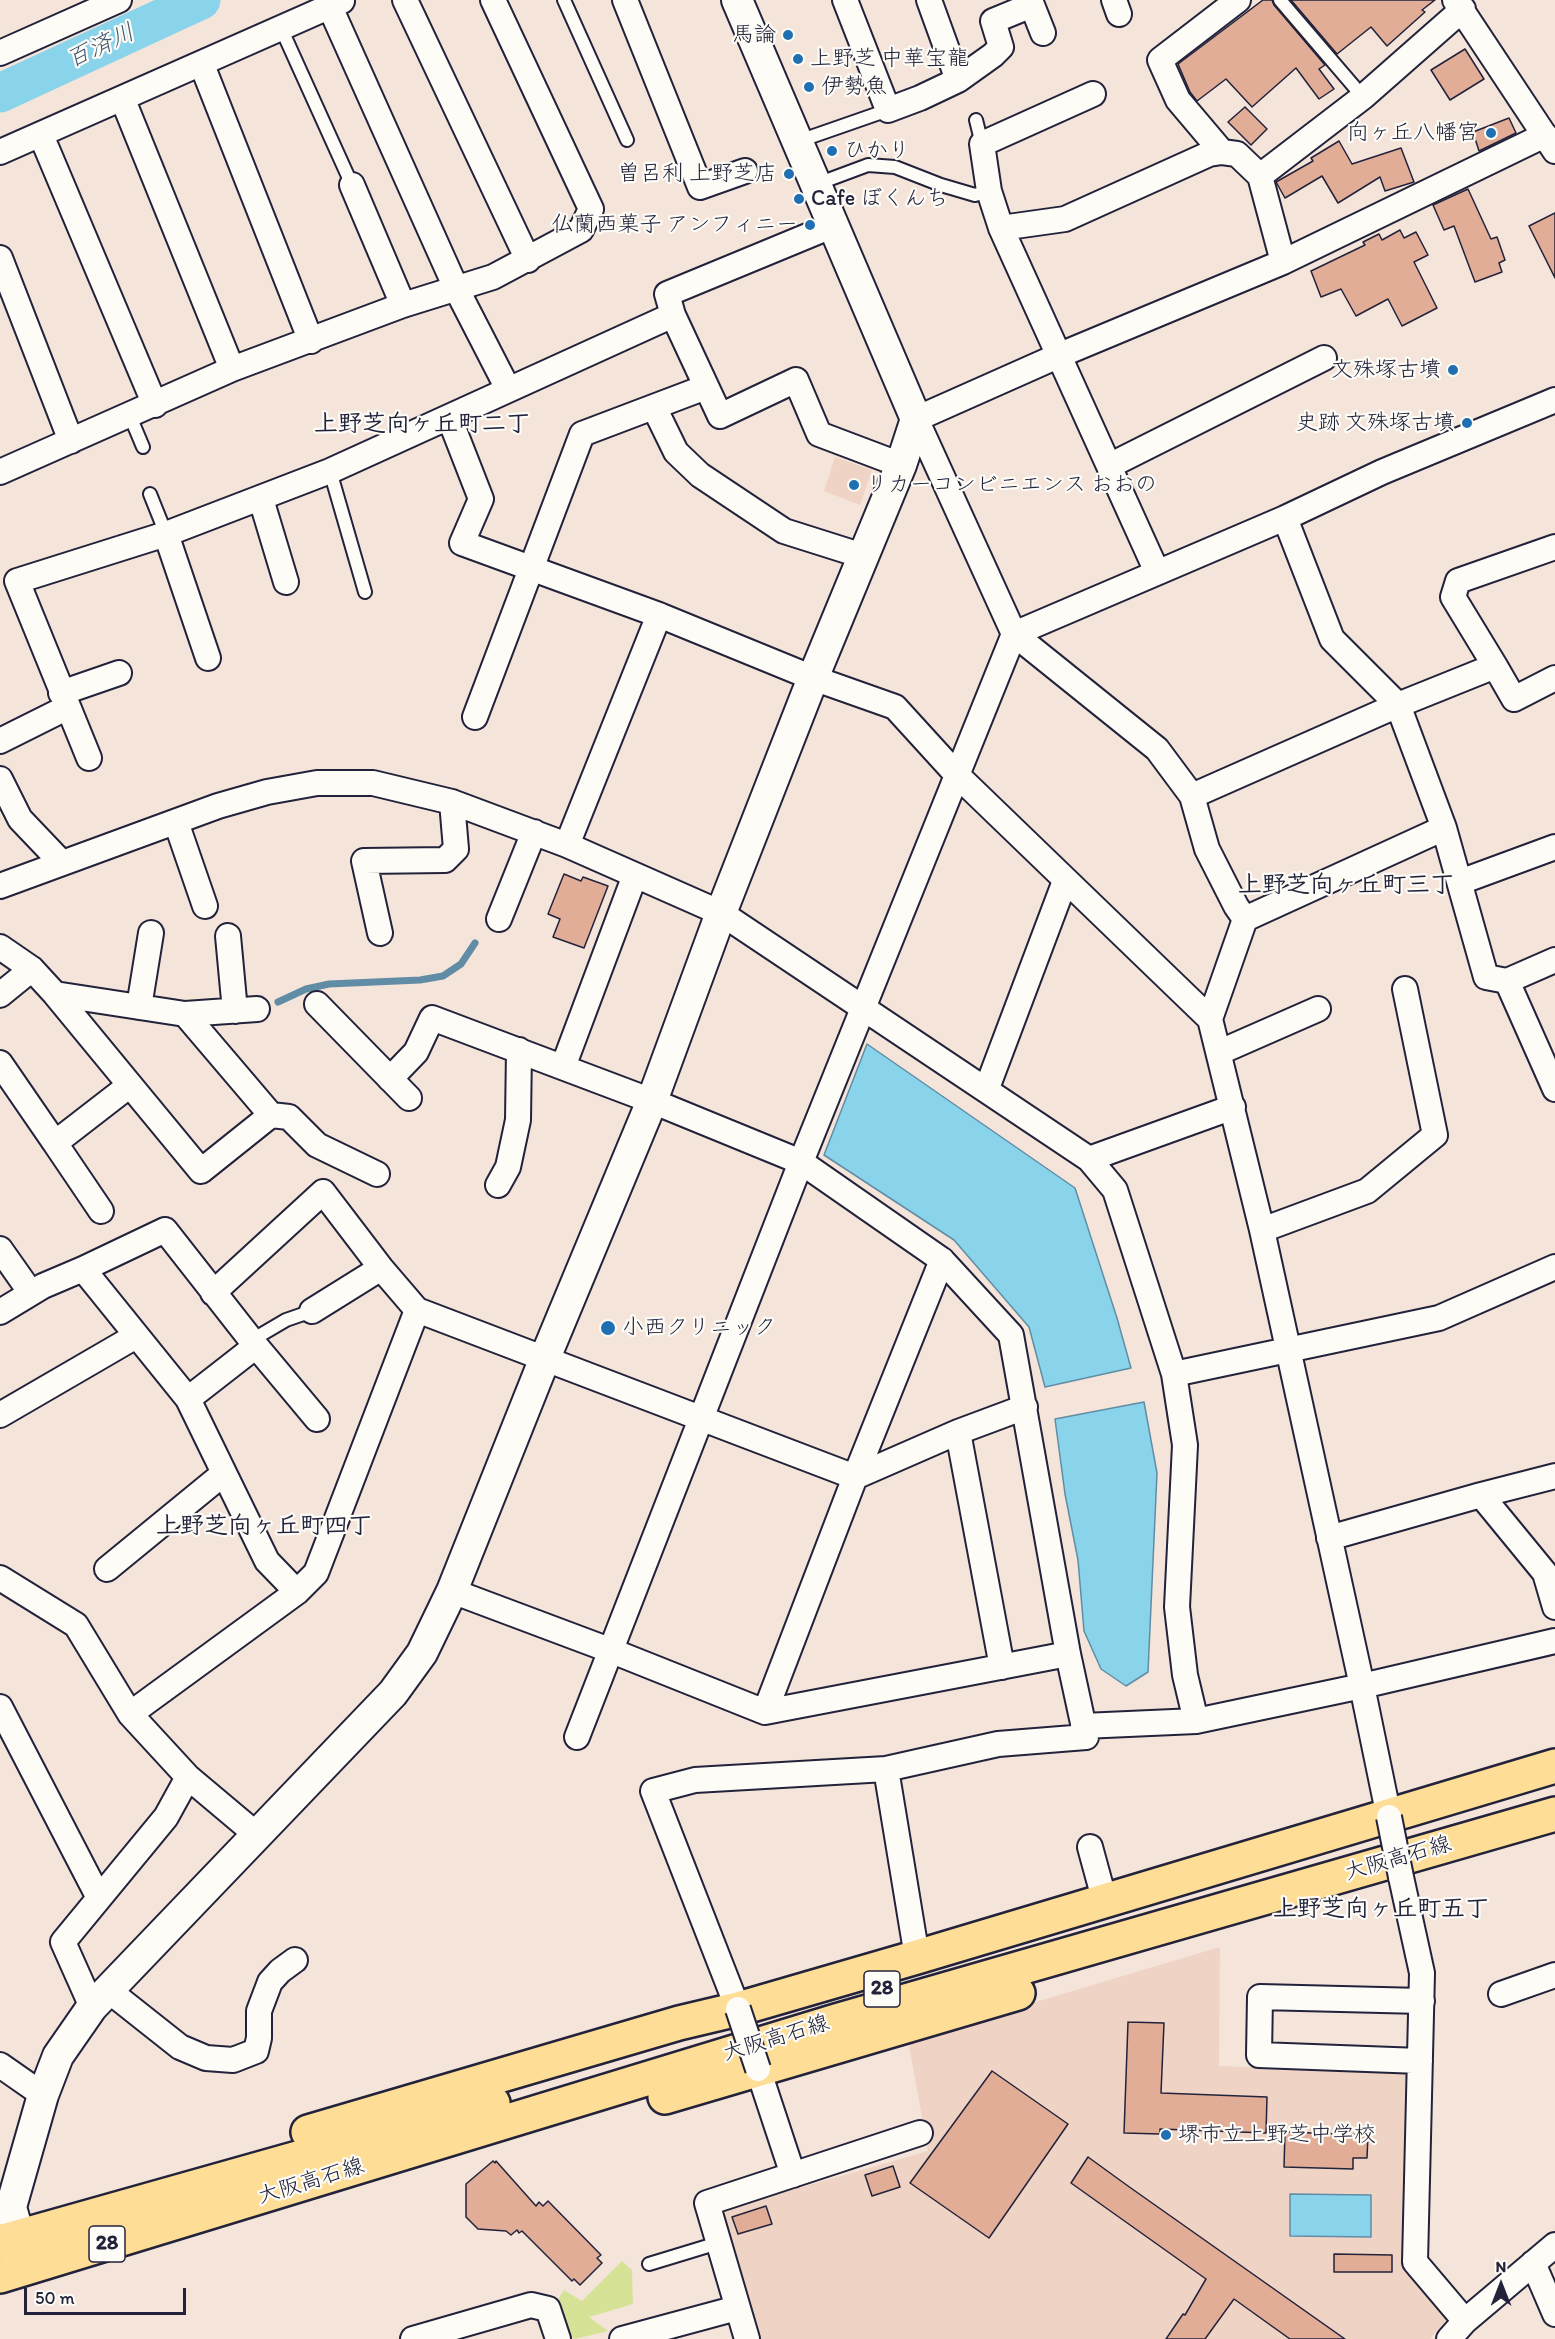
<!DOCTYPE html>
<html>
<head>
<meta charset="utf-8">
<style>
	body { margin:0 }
	#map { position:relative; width:1555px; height:2339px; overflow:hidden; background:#f5e4da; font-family:Itim,sans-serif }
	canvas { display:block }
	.north { position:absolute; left:1471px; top:2255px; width:60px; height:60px; -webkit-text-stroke:4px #fdfcf7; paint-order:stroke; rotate:0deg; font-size:16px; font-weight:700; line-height:24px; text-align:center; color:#22223b }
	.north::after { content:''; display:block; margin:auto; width:21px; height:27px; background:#22223b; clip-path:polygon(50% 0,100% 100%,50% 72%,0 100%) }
	.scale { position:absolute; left:24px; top:2288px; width:162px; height:27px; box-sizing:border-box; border:3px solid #22223b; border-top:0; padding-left:8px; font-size:18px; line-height:21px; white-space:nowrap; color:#22223b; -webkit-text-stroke:4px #fdfcf7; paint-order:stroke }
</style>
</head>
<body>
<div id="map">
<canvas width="1555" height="2339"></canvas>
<div class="north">N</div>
<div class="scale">50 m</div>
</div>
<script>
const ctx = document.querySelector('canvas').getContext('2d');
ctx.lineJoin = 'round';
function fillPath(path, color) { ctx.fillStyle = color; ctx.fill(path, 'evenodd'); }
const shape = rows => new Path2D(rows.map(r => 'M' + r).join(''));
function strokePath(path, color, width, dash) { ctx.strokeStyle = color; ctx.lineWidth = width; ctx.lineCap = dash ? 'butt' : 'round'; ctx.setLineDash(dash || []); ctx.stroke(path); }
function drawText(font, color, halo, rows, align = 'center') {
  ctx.font = font + ' Itim,"Klee One",sans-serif'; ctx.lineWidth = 4.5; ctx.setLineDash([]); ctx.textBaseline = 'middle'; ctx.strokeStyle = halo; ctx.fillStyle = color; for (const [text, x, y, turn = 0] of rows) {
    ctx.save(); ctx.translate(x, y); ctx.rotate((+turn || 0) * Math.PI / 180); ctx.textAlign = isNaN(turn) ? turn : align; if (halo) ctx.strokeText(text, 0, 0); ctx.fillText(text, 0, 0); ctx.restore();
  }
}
const built = shape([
	[835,457,872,470,860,505,824,491],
	[1220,1947,1219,2066,1400,2072,1407,2076,1404,2270,1447,2311,1448,2318,1430,2339,760,2339,722,2218,725,2209,928,2151,908,2040]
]);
const green = shape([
	[622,2261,632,2270,633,2304,589,2317,608,2331,575,2339,568,2334,558,2299,564,2290,582,2301]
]);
const water = shape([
	[867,1044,1075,1188,1117,1318,1131,1368,1045,1387,1029,1327,954,1240,824,1155,867,1044],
	[1144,1402,1157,1473,1148,1672,1126,1686,1101,1669,1084,1631,1078,1560,1065,1494,1055,1419,1144,1402],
	[1290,2194,1371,2195,1371,2237,1290,2236,1290,2194]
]);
const stream = shape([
	[278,1002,306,989,329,984,420,980,443,976,461,964,475,943]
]);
const river = shape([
	[0,93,201,0]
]);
const building = shape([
	[1263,0,1272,0,1274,5,1325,65,1319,69,1334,89,1319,99,1296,68,1252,107,1226,79,1197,101,1190,92,1178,64,1263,0],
	[1291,0,1435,0,1422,10,1425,12,1387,46,1371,27,1337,54,1291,0],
	[1465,49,1484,79,1450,100,1431,70,1465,49],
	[1245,107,1267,129,1251,145,1228,122,1245,107],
	[1509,118,1516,133,1479,151,1473,132,1509,118],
	[1339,141,1352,164,1401,148,1414,182,1385,191,1380,177,1338,203,1322,176,1285,198,1276,182,1313,161,1311,158,1339,141],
	[1468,189,1491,239,1497,237,1505,260,1499,263,1502,272,1475,282,1454,226,1444,230,1433,205,1468,189],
	[1555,213,1555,278,1529,226,1555,213],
	[1400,230,1404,238,1416,232,1428,255,1414,262,1437,308,1402,326,1388,299,1356,316,1341,289,1321,297,1311,271,1365,245,1363,242,1379,234,1382,240,1400,230],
	[564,874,581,881,583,877,608,886,584,948,553,937,560,919,548,914,564,874],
	[1128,2022,1164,2023,1161,2093,1267,2097,1266,2133,1160,2129,1160,2134,1124,2133,1128,2022],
	[992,2071,1068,2124,989,2238,910,2183,992,2071],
	[1285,2132,1368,2135,1367,2158,1353,2158,1353,2169,1284,2167,1285,2132],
	[1088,2157,1128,2186,1345,2339,1290,2339,1234,2299,1205,2339,1166,2339,1183,2314,1185,2315,1206,2279,1071,2183,1088,2157],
	[493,2161,495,2163,496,2161,536,2206,539,2202,543,2206,548,2201,601,2255,597,2258,602,2263,580,2285,574,2279,572,2281,522,2231,519,2233,517,2230,511,2235,506,2231,478,2229,466,2217,466,2184,493,2161],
	[893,2166,900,2187,872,2196,865,2175,893,2166],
	[766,2206,772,2224,738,2234,732,2217,766,2206],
	[1334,2254,1392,2255,1392,2272,1334,2272,1334,2254]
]);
const service = shape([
	[564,0,627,140],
	[1280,0,1363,97],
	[281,28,352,185],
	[976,120,982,144],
	[799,141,888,110],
	[817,184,868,165,895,167,941,185,975,195,989,191],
	[130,416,143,447],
	[330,471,365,592],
	[150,494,166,534],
	[252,1340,286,1320,312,1311],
	[649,2264,718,2243]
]);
const minor = shape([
	[405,0,528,260],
	[625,0,700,187,745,171],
	[845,0,888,110,920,98,958,80,929,0],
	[1030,0,1043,33],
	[1114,0,1119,14],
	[1455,0,1555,151],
	[330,7,456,288,508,389],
	[0,53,119,0],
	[202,65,311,341],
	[958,80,993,55,1001,47,993,21,1032,5],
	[1093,94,982,144,989,191,1001,228,1157,572],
	[123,100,232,369],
	[41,135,155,405],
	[0,152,342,1],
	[1222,152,1178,100,1160,60,1238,0],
	[1260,176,1363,97,1463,9],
	[352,185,403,305],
	[1001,228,1065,219,1209,154,1222,152,1237,154,1260,176,1283,262],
	[0,258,71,441],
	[673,315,720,416,796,380,819,434,901,465],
	[654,407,676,452,700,475,784,531,863,556],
	[449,417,481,499,462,543,659,615,813,678,895,707,957,775,1210,1019],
	[1109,466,1324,358],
	[0,472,232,369,403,305,493,277,581,230,591,209,493,0],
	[261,499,286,582],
	[1285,518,1332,639,1398,705,1444,828,1486,977,1507,981,1555,960],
	[166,534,208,658],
	[1495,666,1453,597,1458,581,1555,547],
	[61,693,119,673],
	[475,717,582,434,706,387],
	[0,741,68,707],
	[89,758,17,581,166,534,330,471,673,315,667,294,834,225],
	[0,779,20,819,61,862],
	[1192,796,1398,705,1495,666,1514,699,1555,678],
	[176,822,205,906],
	[567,845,659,615],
	[1460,882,1555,847],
	[0,886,218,806,267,792,317,783,373,783,452,802,567,845,721,913,1089,1159,1115,1190,1174,1374,1185,1445,1177,1607,1185,1675,1196,1721],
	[499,919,534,832],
	[1245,919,1236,906,1207,849,1192,796,1157,749,1014,634,916,419,1060,355,1283,262,1545,135],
	[380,933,364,861,445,860,456,849,452,802],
	[228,936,235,1011],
	[0,947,32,969,55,994,185,1014,271,1115,201,1171,130,1085,55,1143,0,1063],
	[1507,981,1555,1089],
	[55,994,130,1085],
	[0,995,32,969],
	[317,1004,409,1098],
	[139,1007,151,933],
	[185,1014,257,1009],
	[1220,1052,1318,1009],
	[563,1067,635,875],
	[390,1079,416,1052,432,1018,652,1101,801,1162,942,1260,1011,1335,1068,1654,1086,1737,998,1744,886,1769,695,1780,653,1791,738,2009],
	[987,1088,1065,881],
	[271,1115,289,1117,317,1145,377,1174],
	[55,1143,101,1211],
	[1089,1159,1233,1107],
	[498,1185,508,1167,518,1120,519,1050],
	[1262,1230,1367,1191,1435,1135,1405,989],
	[0,1249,31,1293],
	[83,1269,165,1230,256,1346,188,1399],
	[213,1293,323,1192,381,1268,417,1310],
	[312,1311,381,1268],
	[0,1312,43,1286,83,1269,188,1399,267,1561,297,1592],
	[256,1346,317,1419],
	[1174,1374,1439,1318,1555,1267],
	[0,1415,136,1336],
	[958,1432,1002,1667],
	[1555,1476,1481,1495,1545,1573,1555,1607],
	[1329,1538,1481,1495],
	[107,1569,223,1474],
	[0,1578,76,1625,130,1714,188,1777,257,1835],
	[452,1591,612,1651,765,1712,1068,1654],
	[0,1707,99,1898],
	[765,1712,855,1477,942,1260],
	[130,1714,297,1592,316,1573,417,1310,855,1477,958,1432,1025,1407],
	[1083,1726,1196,1721,1362,1686,1555,1641],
	[577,1737,801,1162,1014,634,1285,518,1382,472,1555,400],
	[886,1769,917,1957],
	[1389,1817,1362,1686,1262,1230,1210,1019,1245,919,1444,828],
	[1090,1847,1105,1902],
	[1401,1877,1422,1973,1415,2262,1465,2321],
	[108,1990,180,2047,206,2058,233,2060,256,2051,259,2038,259,2011,270,1982,280,1971,295,1960],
	[1501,1994,1555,1975],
	[92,2007,63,1942,166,1817,188,1777],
	[1420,2061,1259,2055,1260,1997,1422,2001],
	[0,2065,43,2095],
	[758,2069,793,2175],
	[1533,2263,1555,2314],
	[413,2339,531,2305,548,2309,558,2339],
	[622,2339,737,2308],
	[747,2339,707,2203,920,2133],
	[1449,2339,1465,2321,1555,2245]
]);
const tertiary = shape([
	[19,2236,11,2207,43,2095,58,2056,92,2007,393,1693,422,1653,452,1591,545,1358,652,1101,721,913,813,678,901,465,916,419,737,0]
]);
const primary = shape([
	[665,2097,1018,1993],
	[308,2132,679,2023,738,2009,917,1957,1555,1766],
	[0,2242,493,2103],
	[0,2276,836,2021,1555,1814]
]);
const minorBridge = shape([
	[1389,1817,1401,1877],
	[738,2009,758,2069]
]);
const markers = [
	[788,35,6,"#1f6fb2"],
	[798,59,6,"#1f6fb2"],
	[809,87,6,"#1f6fb2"],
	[1491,133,6,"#1f6fb2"],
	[832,151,6,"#1f6fb2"],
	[789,174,6,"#1f6fb2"],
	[799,199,6,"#1f6fb2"],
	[810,225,6,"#1f6fb2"],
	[1453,370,6,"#1f6fb2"],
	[1467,423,6,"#1f6fb2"],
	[854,485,6,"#1f6fb2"],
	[608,1328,8,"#1f6fb2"],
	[1166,2135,6,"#1f6fb2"]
];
const shields = [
	[882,1989,36],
	[107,2244,36]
];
const shieldNames = [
	["28",882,1989],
	["28",107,2244]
];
const poiNames = [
	["馬論",776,35,"right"],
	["上野芝 中華宝龍",810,59],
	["伊勢魚",821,87],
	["向ヶ丘八幡宮",1479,133,"right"],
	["ひかり",844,151],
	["曽呂利 上野芝店",777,174,"right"],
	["Cafe ぼくんち",811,199],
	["仏蘭西菓子 アンフィニー",798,225,"right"],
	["文殊塚古墳",1441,370,"right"],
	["史跡 文殊塚古墳",1455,423,"right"],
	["リカーコンビニエンス おおの",866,485],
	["小西クリニック",622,1328],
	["堺市立上野芝中学校",1178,2135]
];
const streetNames = [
	["大阪高石線",1398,1859,-16],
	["大阪高石線",776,2039,-17],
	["大阪高石線",311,2182,-17]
];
const waterNames = [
	["百済川",101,47,-25]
];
const neighbourhoodNames = [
	["上野芝向ヶ丘町二丁",422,425],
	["上野芝向ヶ丘町三丁",1346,886],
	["上野芝向ヶ丘町四丁",264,1527],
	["上野芝向ヶ丘町五丁",1381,1910]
];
fillPath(built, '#efd4c6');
fillPath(green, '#d6e396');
fillPath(water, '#8ad4eb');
strokePath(water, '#608da5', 1.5);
strokePath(stream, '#608da5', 7);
strokePath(river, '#8ad4eb', 39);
fillPath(building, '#e2ad97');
strokePath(building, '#22223b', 1.5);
strokePath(service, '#22223b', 16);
strokePath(minor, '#22223b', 28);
strokePath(tertiary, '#22223b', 34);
strokePath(primary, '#22223b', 38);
strokePath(service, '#fdfcf7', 12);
strokePath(minor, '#fdfcf7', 24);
strokePath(tertiary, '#fdfcf7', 30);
strokePath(primary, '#fedd96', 33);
strokePath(minorBridge, '#22223b', 28, []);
strokePath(minorBridge, '#fdfcf7', 24);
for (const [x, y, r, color] of markers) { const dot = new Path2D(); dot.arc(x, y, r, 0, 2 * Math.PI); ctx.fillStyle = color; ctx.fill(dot); strokePath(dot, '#fdfcf7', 2); }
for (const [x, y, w] of shields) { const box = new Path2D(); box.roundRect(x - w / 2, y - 18, w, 36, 4.5); ctx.fillStyle = '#fdfcf7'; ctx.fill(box); strokePath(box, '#22223b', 1.5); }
drawText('bold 21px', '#22223b', null, shieldNames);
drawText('22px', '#22223b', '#fdfcf7', poiNames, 'left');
drawText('22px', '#22223b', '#fdfcf7', streetNames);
drawText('italic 24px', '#415770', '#fdfcf7', waterNames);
drawText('bold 24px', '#22223b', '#fdfcf7', neighbourhoodNames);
</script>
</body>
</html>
